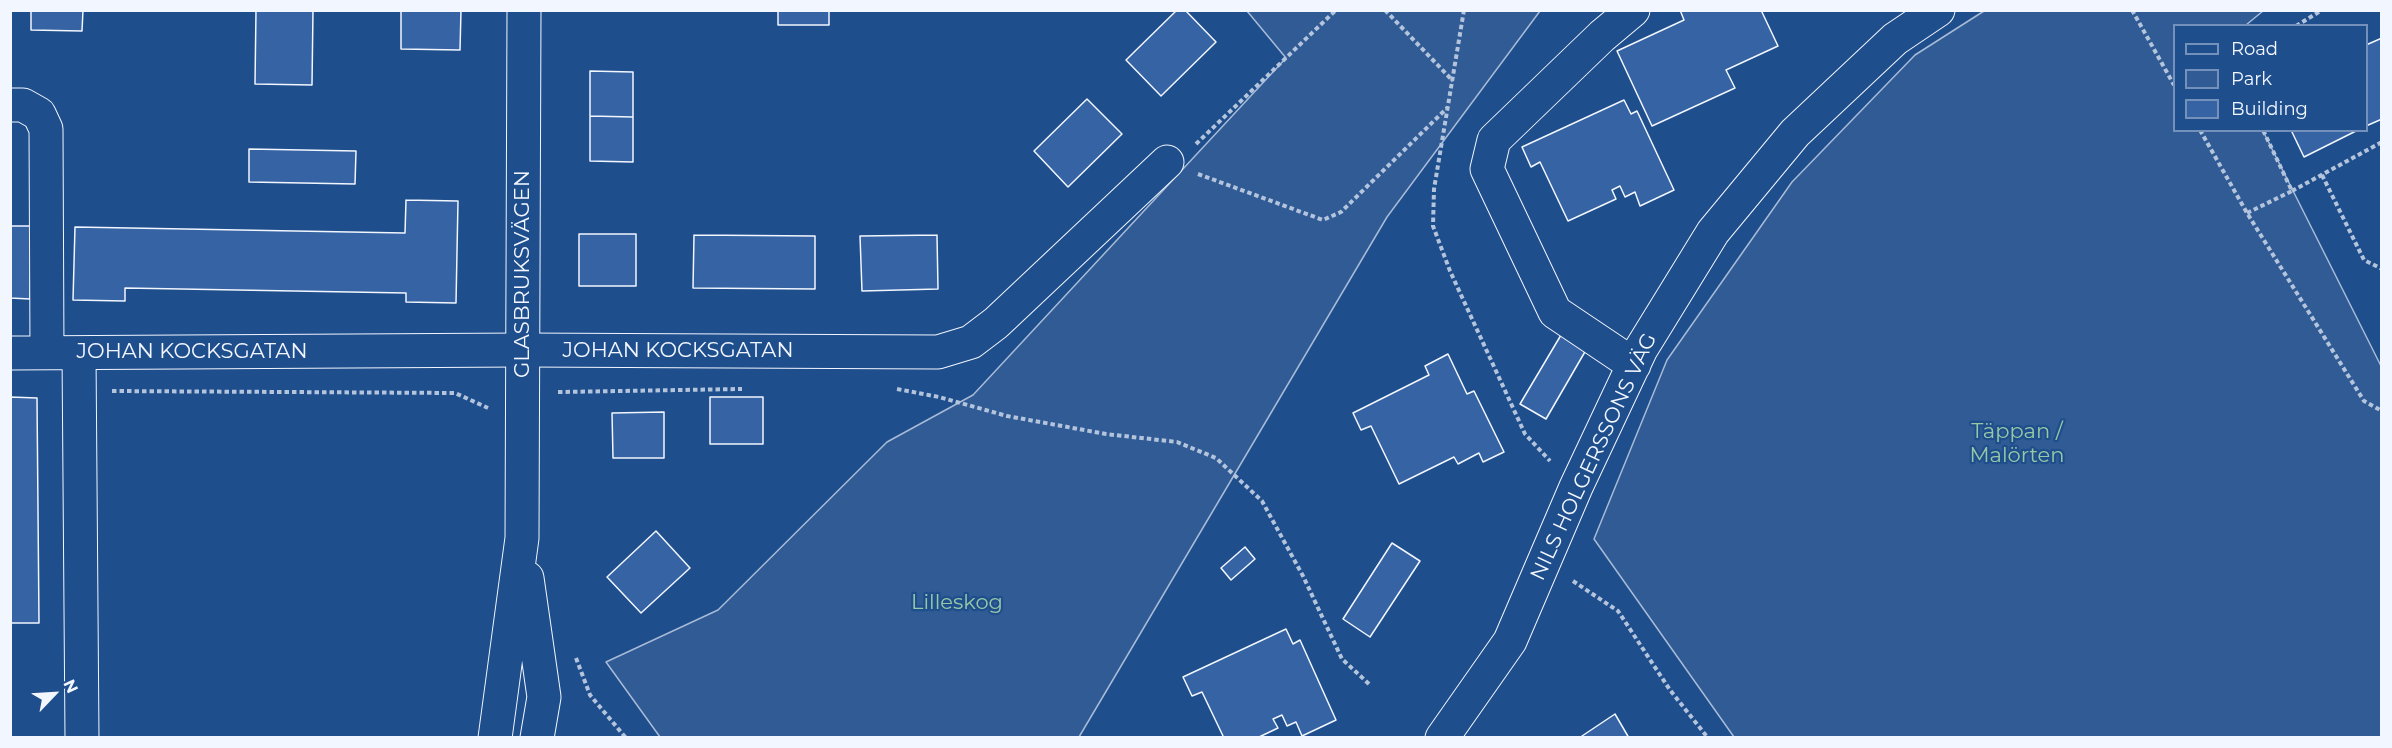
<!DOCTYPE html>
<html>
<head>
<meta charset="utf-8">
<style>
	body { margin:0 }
	#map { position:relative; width:2392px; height:748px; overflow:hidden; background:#1f4e8c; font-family:Montserrat,sans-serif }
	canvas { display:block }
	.frame { position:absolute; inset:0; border:12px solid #f2f6ff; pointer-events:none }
	.legend { position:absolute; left:2173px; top:24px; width:195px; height:108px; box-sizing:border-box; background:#1f4e8c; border:2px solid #7391ba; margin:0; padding:8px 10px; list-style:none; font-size:18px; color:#f2f6ff }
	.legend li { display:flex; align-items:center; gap:12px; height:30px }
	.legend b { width:30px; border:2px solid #7391ba }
	.north { position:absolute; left:24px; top:664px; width:60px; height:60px; -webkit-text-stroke:4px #1f4e8c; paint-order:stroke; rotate:65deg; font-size:16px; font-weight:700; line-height:24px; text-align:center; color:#f2f6ff }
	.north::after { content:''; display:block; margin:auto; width:21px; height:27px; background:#f2f6ff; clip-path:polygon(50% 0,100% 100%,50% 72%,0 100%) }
</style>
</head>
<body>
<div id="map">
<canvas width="2392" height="748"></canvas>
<div class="frame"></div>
<ul class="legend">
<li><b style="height:8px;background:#1f4e8c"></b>Road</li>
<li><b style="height:16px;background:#305b95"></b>Park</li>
<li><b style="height:16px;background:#3563a3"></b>Building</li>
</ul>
<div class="north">N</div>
</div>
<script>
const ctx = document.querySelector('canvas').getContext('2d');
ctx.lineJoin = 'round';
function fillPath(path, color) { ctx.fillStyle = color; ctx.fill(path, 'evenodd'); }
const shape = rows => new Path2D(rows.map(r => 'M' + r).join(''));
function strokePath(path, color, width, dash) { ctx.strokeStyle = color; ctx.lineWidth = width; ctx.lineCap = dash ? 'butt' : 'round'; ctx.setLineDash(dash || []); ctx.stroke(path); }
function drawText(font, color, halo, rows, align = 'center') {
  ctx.font = font + ' Montserrat,sans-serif'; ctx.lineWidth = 4.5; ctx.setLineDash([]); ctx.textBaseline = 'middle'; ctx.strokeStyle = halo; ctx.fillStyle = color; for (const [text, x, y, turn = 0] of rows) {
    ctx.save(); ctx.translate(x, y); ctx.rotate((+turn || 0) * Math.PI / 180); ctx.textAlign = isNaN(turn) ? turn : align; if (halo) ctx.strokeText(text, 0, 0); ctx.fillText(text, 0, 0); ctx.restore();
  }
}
const green = shape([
	[1247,11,1540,11,1387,217,1079,737,660,737,606,662,718,610,887,442,973,395,1286,58,1247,11],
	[1984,11,2263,11,2246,25,2174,26,2174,130,2263,131,2381,366,2381,737,1734,737,1594,539,1667,360,1792,182,1915,55,1984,11]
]);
const building = shape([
	[31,10,83,10,82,31,31,30,31,10],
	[256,10,313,10,312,85,255,84,256,10],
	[401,10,461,10,460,50,401,49,401,10],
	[778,10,829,10,829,25,778,25,778,10],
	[1177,10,1185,10,1216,42,1161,96,1126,60,1177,10],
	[1680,10,1761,10,1778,46,1726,70,1735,88,1652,126,1617,51,1684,20,1680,10],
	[2382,38,2382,119,2366,126,2366,45,2382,38],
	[590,71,633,72,633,117,590,116,590,71],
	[1087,99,1122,134,1068,187,1034,151,1087,99],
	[1624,100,1631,114,1637,111,1674,190,1640,206,1635,192,1625,197,1620,186,1612,190,1616,199,1568,221,1540,162,1531,167,1522,147,1624,100],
	[590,116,633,117,633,162,590,161,590,116],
	[2291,130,2358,130,2304,157,2291,130],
	[249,149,356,151,355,184,249,182,249,149],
	[406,200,458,201,456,303,406,302,406,293,125,288,125,301,73,300,75,227,405,233,406,200],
	[10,226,31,226,30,299,10,298,10,226],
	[579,234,636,234,636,286,579,286,579,234],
	[694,235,815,236,815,289,693,288,694,235],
	[937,235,938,289,862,291,860,236,937,235],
	[1561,335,1586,350,1546,419,1520,404,1561,335],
	[1448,354,1467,394,1474,391,1504,452,1483,462,1479,453,1458,464,1454,457,1399,484,1371,426,1361,430,1353,413,1429,375,1425,366,1448,354],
	[10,397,37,398,39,623,10,623,10,397],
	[710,397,763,397,763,444,710,444,710,397],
	[664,412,664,458,613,458,612,413,664,412],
	[656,531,690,568,641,613,607,577,656,531],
	[1392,543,1420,561,1370,637,1343,619,1392,543],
	[1245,547,1255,559,1231,580,1221,568,1245,547],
	[1286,629,1293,644,1300,640,1336,720,1302,736,1296,722,1287,726,1282,715,1273,719,1278,728,1257,738,1224,738,1202,692,1192,696,1183,677,1286,629],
	[1615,714,1629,738,1579,738,1615,714]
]);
const path = shape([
	[1385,10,1453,81],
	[1464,10,1434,189,1433,226,1450,271,1525,434,1550,461],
	[2132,10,2174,85],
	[2296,26,2322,10],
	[2200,130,2247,213,2364,401,2382,411],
	[1196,144,1336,10],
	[1198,174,1323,220,1341,212,1447,108],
	[2322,175,2364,260,2382,269],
	[2292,191,2382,142],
	[2247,213,2292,191,2263,130],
	[897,389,939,397,1007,416,1106,434,1177,442,1216,458,1262,501,1303,576,1342,659,1369,684],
	[112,391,455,393,488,408],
	[558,392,742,389],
	[1573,581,1618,611,1670,690,1708,738],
	[576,658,590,695,626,738]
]);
const minor = shape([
	[1633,10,1602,36,1494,140,1487,169,1555,312,1634,365],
	[10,105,23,105,39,114,46,129,47,353],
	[10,353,522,350,938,352,971,342,996,323,1167,162],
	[79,353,82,738],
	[1442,738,1510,641,1576,487,1641,349,1713,232,1795,133,1895,39,1938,10]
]);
const major = shape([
	[527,578,544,697,537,738],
	[495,738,522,538,524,10]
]);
const streetNames = [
	["GLASBRUKSVÄGEN",523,274,-90],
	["JOHAN KOCKSGATAN",678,351],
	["JOHAN KOCKSGATAN",192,352],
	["NILS HOLGERSSONS VÄG",1594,457,-65]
];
const parkNames = [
	["Täppan /",2017,432],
	["Malörten",2017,456],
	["Lilleskog",957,603]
];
fillPath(green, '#305b95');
strokePath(green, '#a8bbd7', 1.5);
fillPath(building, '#3563a3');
strokePath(building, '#f2f6ff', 1.5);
strokePath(minor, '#f2f6ff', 35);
strokePath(major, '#f2f6ff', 35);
strokePath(path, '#b3c4dc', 4, [4.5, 3]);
strokePath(minor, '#1f4e8c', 33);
strokePath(major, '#1f4e8c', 33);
drawText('21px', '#f2f6ff', '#1f4e8c', streetNames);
drawText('21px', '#97c8a6', '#1f4e8c', parkNames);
</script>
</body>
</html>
